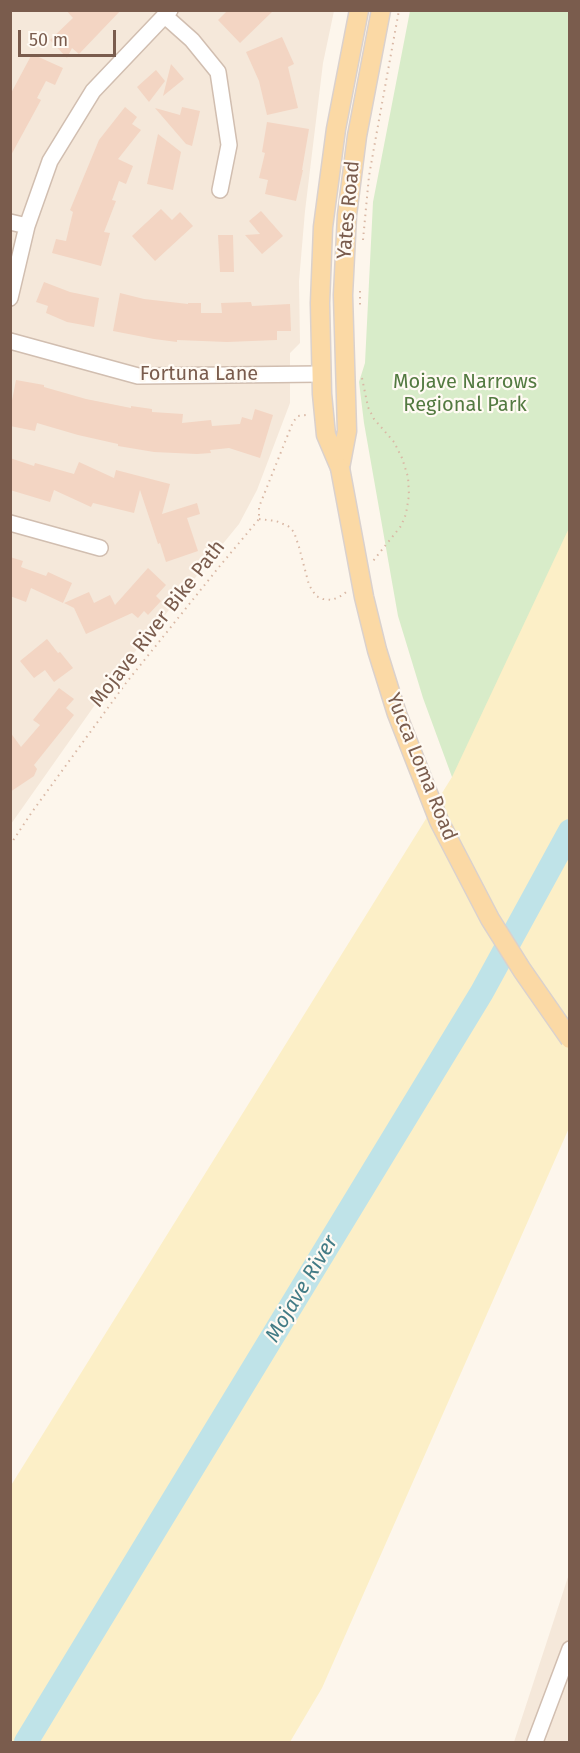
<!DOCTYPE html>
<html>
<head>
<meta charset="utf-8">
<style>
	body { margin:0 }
	#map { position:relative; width:580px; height:1753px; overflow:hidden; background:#fdf6ec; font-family:"Fira Sans",sans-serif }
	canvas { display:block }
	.frame { position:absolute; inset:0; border:12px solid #7a5c4d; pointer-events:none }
	.scale { position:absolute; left:18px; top:30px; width:98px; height:27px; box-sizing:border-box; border:3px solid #7a5c4d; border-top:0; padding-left:8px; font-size:18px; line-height:21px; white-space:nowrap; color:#7a5c4d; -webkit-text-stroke:4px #fffaf3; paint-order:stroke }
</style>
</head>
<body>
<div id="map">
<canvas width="580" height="1753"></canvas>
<div class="frame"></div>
<div class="scale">50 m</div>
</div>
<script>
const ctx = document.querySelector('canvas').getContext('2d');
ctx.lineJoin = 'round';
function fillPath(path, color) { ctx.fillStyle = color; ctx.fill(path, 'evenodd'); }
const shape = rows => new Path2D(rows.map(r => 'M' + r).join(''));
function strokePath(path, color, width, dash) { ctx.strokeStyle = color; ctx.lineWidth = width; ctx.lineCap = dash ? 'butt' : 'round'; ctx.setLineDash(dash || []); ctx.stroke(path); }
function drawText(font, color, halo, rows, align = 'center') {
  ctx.font = font + ' "Fira Sans",sans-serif'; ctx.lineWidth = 4.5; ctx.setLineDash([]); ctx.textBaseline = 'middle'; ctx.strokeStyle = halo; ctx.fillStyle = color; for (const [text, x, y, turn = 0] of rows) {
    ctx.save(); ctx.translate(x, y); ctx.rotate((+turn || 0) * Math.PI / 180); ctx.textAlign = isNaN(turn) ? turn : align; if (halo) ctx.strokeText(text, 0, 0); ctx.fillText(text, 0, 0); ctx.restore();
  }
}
const residential = shape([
	[11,11,334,11,323,63,305,211,299,281,300,343,290,353,290,403,257,490,239,524,116,675,11,824],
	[569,1574,569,1742,514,1742]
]);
const green = shape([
	[410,11,569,11,569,988,488,851,452,777,423,698,398,616,364,423,359,382,365,363,373,202]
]);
const sand = shape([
	[569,528,569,1128,322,1688,290,1742,11,1742,10,1487,452,777]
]);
const river = shape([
	[26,1742,482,992,570,831]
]);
const building = shape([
	[66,10,121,10,79,54,72,48,67,58,50,40,73,18],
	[228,10,274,10,240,43,218,20],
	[282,37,294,64,288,67,298,108,267,115,259,81,246,52],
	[32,54,63,68,55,85,46,81,37,98,41,100,10,157,10,95],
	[171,64,184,79,163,96],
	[156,70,165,81,149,102,137,87],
	[125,107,137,117,132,124,141,130,118,159,133,166,126,184,119,181,112,200,116,201,104,232,110,233,101,266,52,253,56,239,66,241,73,212,70,210,99,140],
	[182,107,200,111,192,146,186,144,155,108,180,115],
	[267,122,309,129,302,170,303,170,296,201,265,194,268,180,259,178,265,153,262,152],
	[158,134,181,152,173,190,147,184],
	[161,209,172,220,180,212,193,226,155,261,132,236],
	[261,211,283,236,262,254,245,235,260,234,249,221],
	[218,235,233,235,234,272,220,272],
	[44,282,70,292,99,298,94,327,67,322,46,313,48,306,36,302],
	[120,293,144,299,188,304,188,303,201,303,201,313,222,313,221,303,251,302,252,306,290,304,291,331,277,331,277,340,227,342,177,340,177,342,154,339,113,331],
	[16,380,44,385,44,387,86,399,131,408,131,406,152,409,152,412,183,414,182,423,211,420,212,426,240,424,242,417,252,420,255,409,273,415,260,458,229,448,210,450,211,453,197,454,154,452,118,446,118,444,78,435,37,423,35,431,10,426,10,411],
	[10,458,34,466,35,463,74,474,79,462,114,478,116,470,170,484,162,514,197,503,200,514,187,518,198,551,166,562,160,543,158,544,140,490,134,513,93,503,91,507,54,490,50,502,10,490],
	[10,557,23,561,21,567,46,576,48,572,72,583,63,603,31,588,26,602,10,596],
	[148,568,166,585,156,596,161,601,148,615,144,611,138,618,132,613,86,634,74,608,64,603,89,592,94,603,110,595,115,605],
	[47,639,58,653,60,652,73,668,54,682,45,670,34,678,20,661],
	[59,688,74,699,66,708,74,715,34,765,37,769,34,776,10,792,10,732,21,747,40,725,33,720]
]);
const path = shape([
	[363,240,369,176,377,131,399,10],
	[360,291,360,306],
	[362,378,368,407,374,419,394,442,402,458,408,477,409,495,406,514,401,526,373,561],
	[259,519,276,521,288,526,294,532,299,547,309,585,316,596,323,599,332,600,343,595,347,591],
	[10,845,32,812,126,683,219,567,259,519,259,507,293,422,298,416,306,415]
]);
const minor = shape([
	[165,16,192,40,218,72,229,145,220,190],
	[10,222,27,226],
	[10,298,27,226,50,161,93,91,170,10],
	[10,341,138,376,321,374],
	[10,523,100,548],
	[535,1742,570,1649]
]);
const major = shape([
	[340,468,326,435,322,394,320,303,323,227,336,129,359,10],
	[340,468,347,431,343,295,347,215,357,136,381,10]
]);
const majorBridge = shape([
	[340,468,364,597,377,650,397,714,439,821,490,919,522,970,570,1039]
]);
const streetNames = [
	["Yates Road",349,210,-85],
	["Fortuna Lane",199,374],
	["Mojave River Bike Path",158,624,-52],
	["Yucca Loma Road",421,767,68]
];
const parkNames = [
	["Mojave Narrows",465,382],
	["Regional Park",465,405]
];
const waterNames = [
	["Mojave River",302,1289,-59]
];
fillPath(residential, '#f5e8da');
fillPath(green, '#d8ecc9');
fillPath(sand, '#fcefc7');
strokePath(river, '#bfe3e8', 24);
fillPath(building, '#f3d5c3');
strokePath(minor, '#d1beb0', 18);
strokePath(major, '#dad1cd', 21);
strokePath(path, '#d9b8a5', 2, [1.5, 4.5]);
strokePath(minor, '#fff', 15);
strokePath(major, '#fbd9a5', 18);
strokePath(majorBridge, '#dad1cd', 21, []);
strokePath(majorBridge, '#fbd9a5', 18);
drawText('20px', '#7a5c4d', '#fffaf3', streetNames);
drawText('20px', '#537a41', '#fffaf3', parkNames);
drawText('italic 21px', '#437c86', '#fffaf3', waterNames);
</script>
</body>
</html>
